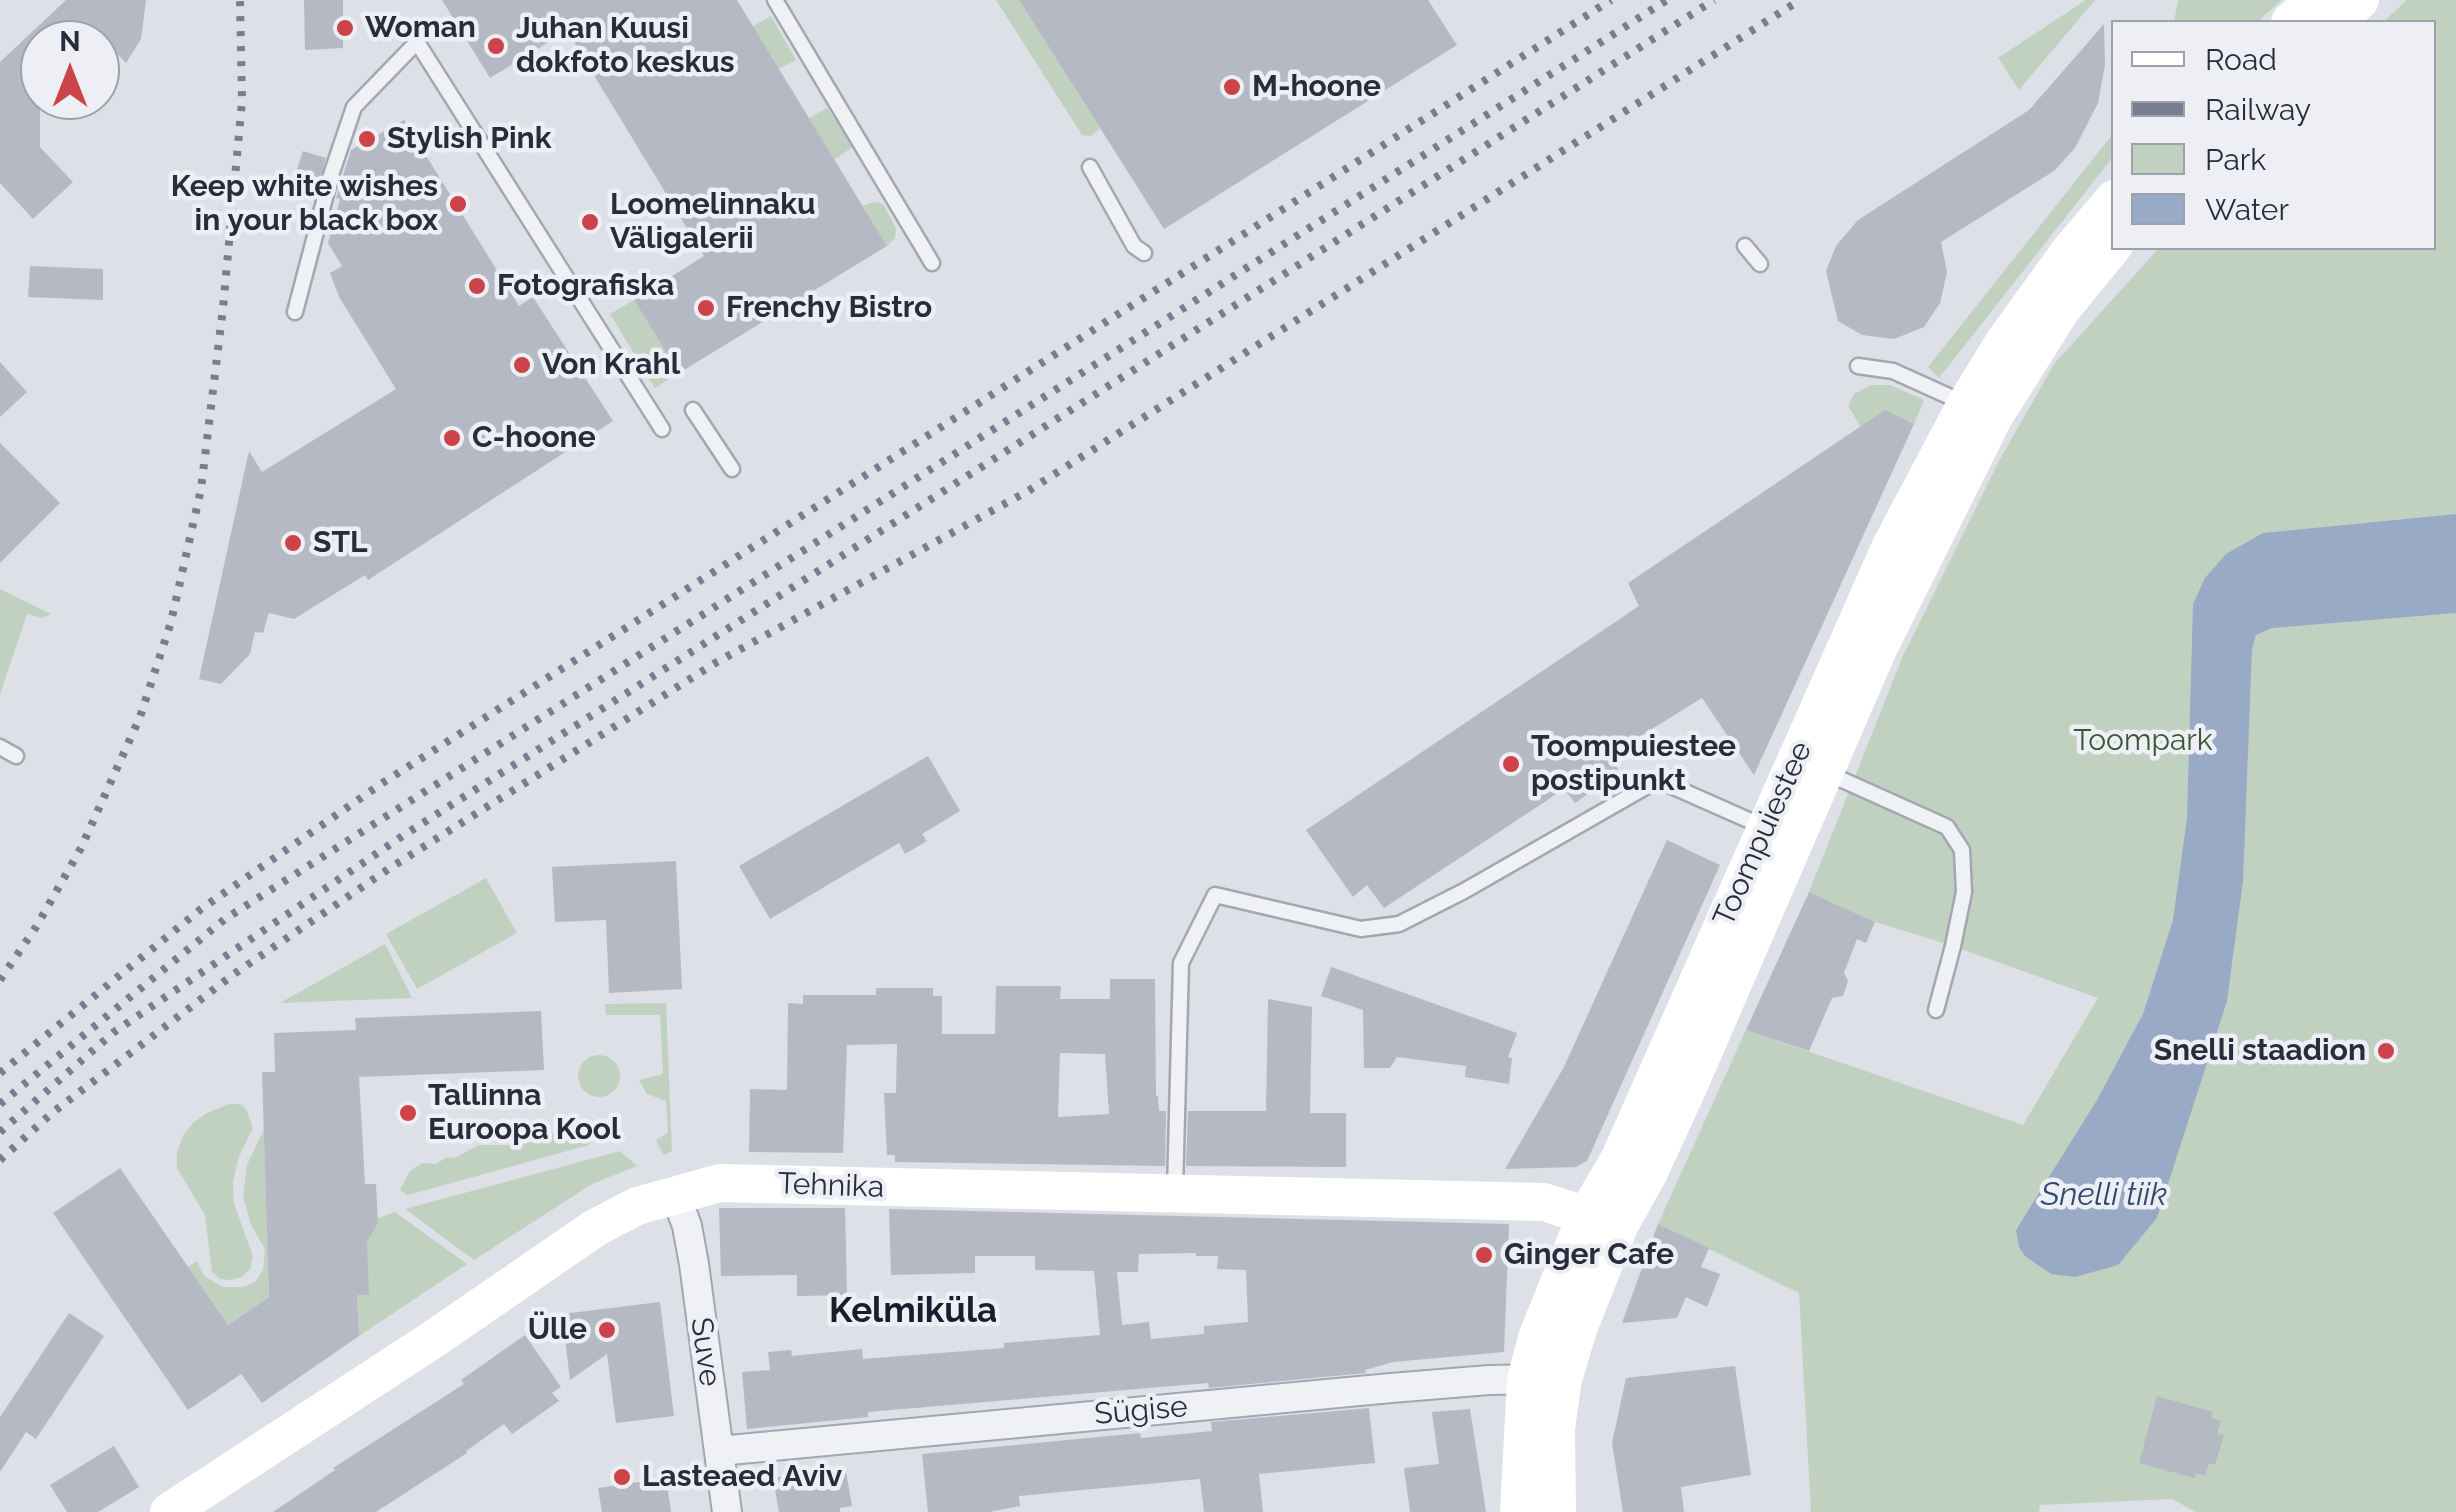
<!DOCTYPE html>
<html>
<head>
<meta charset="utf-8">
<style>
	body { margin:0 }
	#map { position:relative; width:2456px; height:1512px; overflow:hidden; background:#dde0e7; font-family:Raleway,sans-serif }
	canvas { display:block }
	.legend { position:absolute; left:2111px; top:20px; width:325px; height:230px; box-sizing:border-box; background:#edeff5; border:2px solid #9ea1ab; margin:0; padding:12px 18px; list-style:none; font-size:30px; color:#272d3d }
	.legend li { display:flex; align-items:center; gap:20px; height:50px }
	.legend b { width:50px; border:2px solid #9ea1ab }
	.north { position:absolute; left:20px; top:20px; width:100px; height:100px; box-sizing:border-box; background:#edeff5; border:2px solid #9ea1ab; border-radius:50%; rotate:0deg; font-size:28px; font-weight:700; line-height:40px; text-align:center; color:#272d3d }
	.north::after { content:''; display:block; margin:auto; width:35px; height:45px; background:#cc434a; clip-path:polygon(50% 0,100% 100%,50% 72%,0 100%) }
</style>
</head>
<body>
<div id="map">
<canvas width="2456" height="1512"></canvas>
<ul class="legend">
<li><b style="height:12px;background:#fff"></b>Road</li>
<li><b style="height:12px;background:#777e90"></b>Railway</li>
<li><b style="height:28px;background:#c1d1bf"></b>Park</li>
<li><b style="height:28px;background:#99aac7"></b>Water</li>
</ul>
<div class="north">N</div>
</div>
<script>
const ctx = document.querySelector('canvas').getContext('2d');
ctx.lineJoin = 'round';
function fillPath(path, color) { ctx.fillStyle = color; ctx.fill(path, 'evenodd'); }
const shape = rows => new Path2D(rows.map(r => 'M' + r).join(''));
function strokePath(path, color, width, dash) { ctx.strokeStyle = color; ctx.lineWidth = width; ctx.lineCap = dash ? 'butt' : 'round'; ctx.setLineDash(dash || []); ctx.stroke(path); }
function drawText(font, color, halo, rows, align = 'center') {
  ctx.font = font + ' Raleway,sans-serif'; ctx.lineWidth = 9; ctx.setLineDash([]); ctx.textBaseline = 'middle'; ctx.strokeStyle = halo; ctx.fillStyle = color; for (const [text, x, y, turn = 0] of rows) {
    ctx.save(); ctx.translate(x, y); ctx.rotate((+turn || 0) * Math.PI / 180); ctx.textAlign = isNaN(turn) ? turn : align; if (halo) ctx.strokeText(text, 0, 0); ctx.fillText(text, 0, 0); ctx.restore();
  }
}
const green = shape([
	[996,0,1019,0,1100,128,1091,136,1082,135],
	[2086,0,2095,0,2019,90,1998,58],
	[2178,0,2282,0,2257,22,2174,22],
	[2407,0,2456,0,2456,1512,2196,1512,2172,1499,2040,1505,2039,1512,1811,1512,1799,1293,1658,1224,1746,1030,2023,1125,2098,998,1953,946,1875,922,1809,892,1902,658,1999,461,2054,364,2159,248,2434,248,2434,22,2383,22],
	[771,16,796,60,779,69,753,26],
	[827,108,854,146,834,160,809,118],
	[2112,135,2113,157,1939,378,1928,367],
	[874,202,883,204,896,228,895,238,887,246,863,206],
	[634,300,679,373,655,388,610,314],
	[1871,385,1890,385,1924,400,1914,424,1885,411,1861,427,1848,406,1854,394],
	[0,589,51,614,42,618,27,614,0,694],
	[486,878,517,933,417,989,386,934],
	[385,944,412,998,280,1003],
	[666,1003,672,1151,663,1155,656,1140,668,1133,666,1101,647,1094,639,1080,663,1074,660,1015,606,1015,605,1004],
	'578 1076a21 21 0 1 1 42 0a21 21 0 1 1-42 0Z',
	[229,1104,240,1104,246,1109,253,1128,238,1159,233,1183,234,1204,253,1256,250,1269,242,1277,231,1280,220,1279,212,1272,205,1215,177,1168,177,1152,183,1136,193,1123,207,1113],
	[572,1128,592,1137,589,1145,408,1195,400,1190,410,1171,422,1163,435,1164,448,1157,455,1158,478,1145,516,1145],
	[264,1129,269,1297,228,1325,188,1267,197,1261,204,1276,223,1287,244,1287,255,1282,263,1270,265,1249,251,1225,243,1196,247,1165],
	[620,1151,637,1166,592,1184,474,1260,405,1209],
	[395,1212,467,1264,359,1336,357,1295,368,1295,366,1229,375,1228,378,1218]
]);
const water = shape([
	[2456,514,2456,613,2272,628,2256,635,2252,649,2243,881,2227,1001,2157,1218,2118,1265,2075,1277,2051,1274,2025,1256,2019,1247,2016,1230,2097,1100,2143,1014,2173,920,2187,818,2193,604,2205,578,2226,554,2263,533]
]);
const building = shape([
	[66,0,146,0,141,39,126,63,104,40,40,40,40,147,73,182,33,219,0,183,0,62],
	[304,0,343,0,343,48,305,50],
	[442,0,737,0,887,246,679,373,634,300,704,256,567,31,490,78],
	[1019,0,1428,0,1457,45,1164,229],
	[2104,24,2105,65,2098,103,2075,148,2054,171,1941,242,1947,272,1940,303,1924,327,1894,339,1862,335,1838,321,1826,271,1836,246,1858,220,2029,110],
	[404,120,519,306,533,297,613,421,368,580,365,575,294,619,269,613,263,633,255,632,250,654,221,684,199,679,249,451,262,472,396,389,339,297,330,273,342,266,328,243,340,199,336,198,351,150],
	[303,151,326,158,316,192,292,185],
	[30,266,103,269,103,300,28,297],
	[0,362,27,392,0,417],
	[1885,410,1914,424,1754,775,1702,698,1610,755,1619,772,1575,803,1564,789,1384,908,1367,885,1353,897,1306,830,1639,606,1628,583],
	[0,443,60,503,0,563],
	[928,756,960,811,922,834,927,841,905,854,899,843,770,919,739,866],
	[1667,840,1720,865,1587,1161,1576,1167,1505,1169,1564,1067],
	[676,861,682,989,609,993,606,920,555,922,552,867],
	[1809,892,1875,922,1866,943,1857,939,1844,973,1848,981,1843,996,1832,998,1809,1051,1746,1030],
	[1331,967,1517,1033,1508,1057,1512,1058,1509,1084,1465,1077,1466,1066,1397,1057,1390,1068,1364,1068,1363,1010,1321,996],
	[1110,979,1155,979,1156,1096,1158,1096,1159,1111,1166,1111,1165,1166,895,1162,895,1155,887,1155,884,1093,896,1093,897,1044,847,1045,843,1153,749,1152,750,1089,787,1090,788,1003,803,1004,803,995,876,995,876,988,933,988,933,996,942,996,942,1034,995,1034,996,986,1061,986,1060,999,1110,999],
	[1060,1053,1105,1054,1109,1114,1058,1117],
	[1268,999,1312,1007,1310,1113,1346,1113,1346,1167,1186,1166,1188,1111,1266,1111],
	[541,1011,544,1070,359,1077,365,1184,376,1184,378,1223,367,1242,369,1295,357,1295,359,1336,262,1403,241,1374,188,1410,53,1213,120,1168,228,1325,269,1297,262,1072,275,1072,274,1033,356,1030,355,1018],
	[719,1208,845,1208,847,1295,797,1296,797,1275,721,1276],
	[889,1209,1509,1224,1504,1352,1393,1362,1365,1370,1366,1373,1209,1388,1208,1383,868,1412,868,1417,747,1429,742,1372,770,1370,768,1352,791,1350,792,1356,862,1349,863,1359,1004,1348,1004,1343,1100,1335,1094,1271,1035,1270,1035,1256,975,1256,975,1273,891,1275],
	[1196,1253,1196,1256,1218,1256,1217,1269,1246,1270,1248,1322,1204,1326,1204,1334,1151,1339,1149,1322,1122,1325,1117,1272,1138,1272,1139,1254],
	[1658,1224,1709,1248,1701,1267,1720,1274,1707,1307,1686,1297,1677,1318,1622,1323],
	[660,1302,674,1416,616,1423,607,1354,570,1380,562,1314],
	[69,1313,104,1336,36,1439,26,1432,0,1472,0,1417],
	[525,1335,561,1387,552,1393,559,1401,512,1434,504,1424,466,1451,467,1453,376,1512,273,1512,335,1470,333,1468,464,1384,461,1380],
	[1735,1366,1751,1475,1681,1487,1684,1512,1623,1512,1612,1443,1626,1378],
	[2157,1396,2213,1412,2211,1418,2221,1421,2217,1434,2224,1435,2215,1465,2209,1463,2205,1476,2196,1473,2194,1478,2139,1463],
	[1369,1408,1375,1463,1259,1474,1263,1512,1204,1512,1200,1479,1019,1496,1020,1506,989,1512,928,1512,922,1454,1140,1433,1141,1438,1212,1431,1211,1422],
	[1470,1409,1486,1512,1410,1512,1404,1468,1439,1464,1432,1412],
	[114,1446,139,1487,98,1512,67,1512,50,1485],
	[845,1466,852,1506,840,1508,840,1512,779,1512,773,1478],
	[666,1478,671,1512,602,1512,598,1488]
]);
const lane = shape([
	[775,0,932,263],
	[1090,167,1134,246,1144,253],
	[1745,246,1760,264],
	[295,312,331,175,354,107,417,42,662,429],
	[1858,366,1893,371,1966,404],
	[693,410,732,469],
	[0,747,16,756],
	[1827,773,1947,827,1962,850,1964,892,1953,946,1936,1010],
	[1175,1190,1181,963,1215,895,1361,929,1399,924,1464,891,1658,780,1764,827]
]);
const street = shape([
	[675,1193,687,1226,694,1264,727,1512],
	[719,1451,1391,1388,1489,1380,1544,1379]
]);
const secondary = shape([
	[2290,22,2315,0],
	[2335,22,2360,0],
	[169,1512,435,1338,595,1228,637,1206,720,1183,1544,1202,1619,1226],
	[1519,1512,1526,1380,1538,1335,1586,1216,1620,1158,1891,546,1966,404,2004,342,2069,252,2114,199],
	[1557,1512,1556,1428,1563,1379,1578,1329,1619,1226,1649,1172,1688,1087,1878,649,1993,418,2061,310,2114,245]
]);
const rail = shape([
	[0,980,36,927,81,848,140,717,171,622,201,489,223,308,242,101,240,0],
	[0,1073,201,909,381,784,1611,0],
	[0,1104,225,919,1667,0],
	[0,1132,114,1032,404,835,1714,0],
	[0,1160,52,1113,234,974,390,868,717,662,1028,491,1800,0]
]);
const markers = [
	[345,28,10,"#cc434a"],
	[496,46,10,"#cc434a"],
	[1232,87,10,"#cc434a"],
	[367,139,10,"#cc434a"],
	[458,204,10,"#cc434a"],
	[590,222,10,"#cc434a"],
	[477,286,10,"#cc434a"],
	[706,308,10,"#cc434a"],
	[522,365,10,"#cc434a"],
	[452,438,10,"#cc434a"],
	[293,543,10,"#cc434a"],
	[1511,764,10,"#cc434a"],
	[2386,1051,10,"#cc434a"],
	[408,1113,10,"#cc434a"],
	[1484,1255,10,"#cc434a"],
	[607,1330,10,"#cc434a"],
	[622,1477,10,"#cc434a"]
];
const poiNames = [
	["Woman",365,28],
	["Juhan Kuusi",516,29],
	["dokfoto keskus",516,63],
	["M-hoone",1252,87],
	["Stylish Pink",387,139],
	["Keep white wishes",438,187,"right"],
	["in your black box",438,221,"right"],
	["Loomelinnaku",610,205],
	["Väligalerii",610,239],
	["Fotografiska",497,286],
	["Frenchy Bistro",726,308],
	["Von Krahl",542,365],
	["C-hoone",472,438],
	["STL",313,543],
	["Toompuiestee",1531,747],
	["postipunkt",1531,781],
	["Snelli staadion",2366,1051,"right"],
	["Tallinna",428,1096],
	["Euroopa Kool",428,1130],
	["Ginger Cafe",1504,1255],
	["Ülle",587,1330,"right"],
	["Lasteaed Aviv",642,1477]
];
const parkNames = [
	["Toompark",2143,741]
];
const streetNames = [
	["Toompuiestee",1763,834,-66],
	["Tehnika",831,1186,2],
	["Suve",705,1352,82],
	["Sügise",1141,1411,-5]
];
const waterNames = [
	["Snelli tiik",2104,1195]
];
const quarterNames = [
	["Kelmiküla",913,1311]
];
fillPath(green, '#c1d1bf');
fillPath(water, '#99aac7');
fillPath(building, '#b5b9c4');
strokePath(lane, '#a3a7b1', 19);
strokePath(street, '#a3a7b1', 32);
strokePath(lane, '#f0f1f5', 14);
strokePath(street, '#f0f1f5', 28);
strokePath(secondary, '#fff', 38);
strokePath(rail, '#777e90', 8, [5, 10]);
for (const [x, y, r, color] of markers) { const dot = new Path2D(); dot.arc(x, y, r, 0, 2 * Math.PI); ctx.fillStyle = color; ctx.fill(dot); strokePath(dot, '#edeff5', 4); }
drawText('bold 30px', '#272d3d', '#edeff5', poiNames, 'left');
drawText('30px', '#385935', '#edeff5', parkNames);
drawText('30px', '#272d3d', '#edeff5', streetNames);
drawText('italic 32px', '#324870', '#edeff5', waterNames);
drawText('bold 35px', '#191e2e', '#edeff5', quarterNames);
</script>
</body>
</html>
